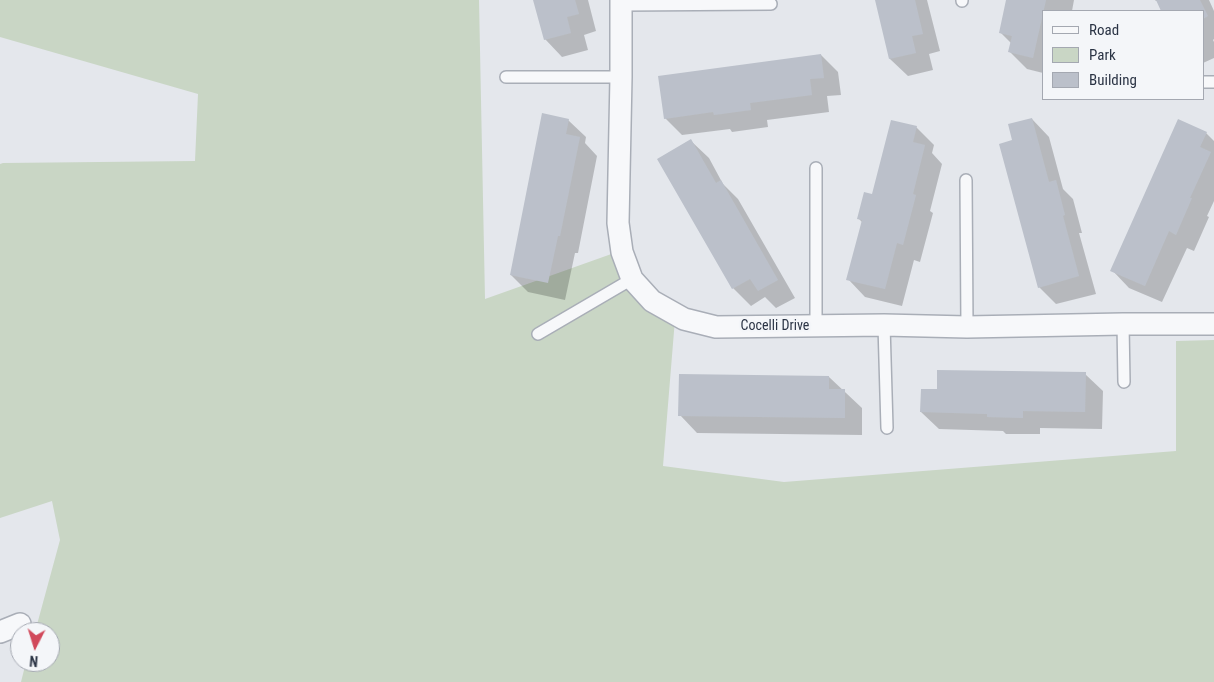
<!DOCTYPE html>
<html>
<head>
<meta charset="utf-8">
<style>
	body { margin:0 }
	#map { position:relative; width:1214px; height:682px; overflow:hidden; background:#e4e7ec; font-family:"Roboto Condensed",sans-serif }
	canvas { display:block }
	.legend { position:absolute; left:1042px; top:10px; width:162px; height:90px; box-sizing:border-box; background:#f4f6f9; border:1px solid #a4a8b1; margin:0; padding:6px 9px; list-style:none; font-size:15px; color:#2b3445 }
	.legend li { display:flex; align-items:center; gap:10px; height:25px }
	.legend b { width:25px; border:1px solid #a4a8b1 }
	.north { position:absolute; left:10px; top:622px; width:50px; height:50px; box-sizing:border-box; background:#f4f6f9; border:1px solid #a4a8b1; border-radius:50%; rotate:185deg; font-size:14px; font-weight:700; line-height:20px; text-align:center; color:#2b3445 }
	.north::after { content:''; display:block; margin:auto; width:18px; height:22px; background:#d1495b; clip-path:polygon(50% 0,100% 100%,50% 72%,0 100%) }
</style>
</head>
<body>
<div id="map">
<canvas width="1214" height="682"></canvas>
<ul class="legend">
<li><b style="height:6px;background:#f7f8fa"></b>Road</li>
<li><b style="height:14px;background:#c9d6c5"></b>Park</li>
<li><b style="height:14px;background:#bbc0ca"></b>Building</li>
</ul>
<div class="north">N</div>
</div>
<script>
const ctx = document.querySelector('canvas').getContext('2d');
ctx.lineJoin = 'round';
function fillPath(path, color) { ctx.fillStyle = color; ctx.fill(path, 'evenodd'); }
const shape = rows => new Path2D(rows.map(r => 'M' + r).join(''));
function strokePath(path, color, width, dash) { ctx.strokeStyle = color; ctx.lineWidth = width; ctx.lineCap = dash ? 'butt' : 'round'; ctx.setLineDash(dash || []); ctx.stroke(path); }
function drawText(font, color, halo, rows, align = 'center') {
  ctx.font = font + ' "Roboto Condensed",sans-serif'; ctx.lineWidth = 5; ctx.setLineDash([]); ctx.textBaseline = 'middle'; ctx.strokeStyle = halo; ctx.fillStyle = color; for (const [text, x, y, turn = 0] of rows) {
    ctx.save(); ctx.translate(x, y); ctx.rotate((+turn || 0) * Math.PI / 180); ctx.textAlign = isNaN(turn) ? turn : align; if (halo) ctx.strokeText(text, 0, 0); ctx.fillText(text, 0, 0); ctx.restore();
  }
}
const green = shape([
	[0,0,479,0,485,299,617,252,675,319,663,466,784,482,1176,451,1176,341,1214,340,1214,682,21,682,26,662,50,662,50,632,35,632,60,540,52,501,0,518,0,164,3,163,195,161,198,94,0,37]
]);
const shadow = shape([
	[534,0,589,0,588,0,596,31,584,35,588,50,562,57,545,39],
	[876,0,927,0,940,51,929,54,933,70,908,76,890,59],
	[1007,0,1074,0,1072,11,1043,11,1043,73,1027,69,1009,51,1011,43,1000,32],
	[1155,0,1209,0,1214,11,1214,39,1213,40,1214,42,1214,58,1203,63,1203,11,1163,11,1158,1,1156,1],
	[821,55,838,72,841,95,827,96,829,112,767,120,768,127,732,132,730,129,682,135,665,118],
	[1032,119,1049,137,1063,189,1073,199,1082,233,1079,233,1096,294,1056,304,1039,287,1014,141],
	[568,120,586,137,585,143,597,156,578,253,575,253,565,300,528,292,511,275],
	[916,127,934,145,932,153,942,164,930,211,933,213,920,262,914,260,902,306,865,297,848,279,862,222,859,219],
	[1206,133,1214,141,1214,201,1207,216,1209,217,1194,251,1187,248,1162,302,1129,288,1112,270],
	[691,141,709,158,723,184,738,199,795,298,776,308,765,297,751,306,733,288],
	[1085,374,1103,391,1102,429,1040,428,1040,434,1006,434,1003,431,939,429,921,412,938,390],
	[829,377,862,408,862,435,697,433,680,415]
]);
const building = shape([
	[533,0,575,0,579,14,567,17,571,33,544,40],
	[875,0,915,0,923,34,912,36,916,53,889,59],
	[1006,0,1046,0,1033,58,1008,52,1012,36,999,33],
	[1156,0,1200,0,1208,16,1203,19,1203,11,1161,11],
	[821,54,824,78,810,79,812,95,750,103,751,110,714,115,713,112,664,119,658,76],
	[542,113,569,119,566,134,580,137,560,236,558,236,548,283,510,275],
	[1032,118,1049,182,1056,180,1065,215,1063,216,1079,276,1038,288,999,144,1012,140,1008,124],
	[1178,119,1207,132,1200,147,1211,152,1190,198,1192,198,1176,235,1169,231,1145,286,1110,271],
	[891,120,917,126,913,142,925,145,913,194,916,195,903,245,897,243,885,289,846,280,862,220,857,219,864,192,872,194],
	[691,139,716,183,721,180,778,280,758,291,750,279,732,289,657,159],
	[937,370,1086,372,1085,412,1023,411,1023,418,987,417,987,414,920,412,921,389,937,389],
	[679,374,829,376,829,389,845,389,845,418,678,416]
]);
const service = shape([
	[962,1,962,0],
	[621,5,771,4],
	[506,77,621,77],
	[1203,82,1214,82],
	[966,180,967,327],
	[1123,324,1124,382],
	[884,325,887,428],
	[816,326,816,168],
	[538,334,632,279]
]);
const minor = shape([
	[621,0,621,77,618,223,622,252,632,279,652,301,684,319,716,327,884,325,967,327,1123,324,1214,324],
	[0,632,20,624]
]);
const streetNames = [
	["Cocelli Drive",775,326]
];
fillPath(green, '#c9d6c5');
fillPath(shadow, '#0003');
fillPath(building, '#bbc0ca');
strokePath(service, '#a9aeb7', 14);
strokePath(minor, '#a9aeb7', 24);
strokePath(service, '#f7f8fa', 11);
strokePath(minor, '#f7f8fa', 21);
drawText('14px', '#2b3445', '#f4f6f9', streetNames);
</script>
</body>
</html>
